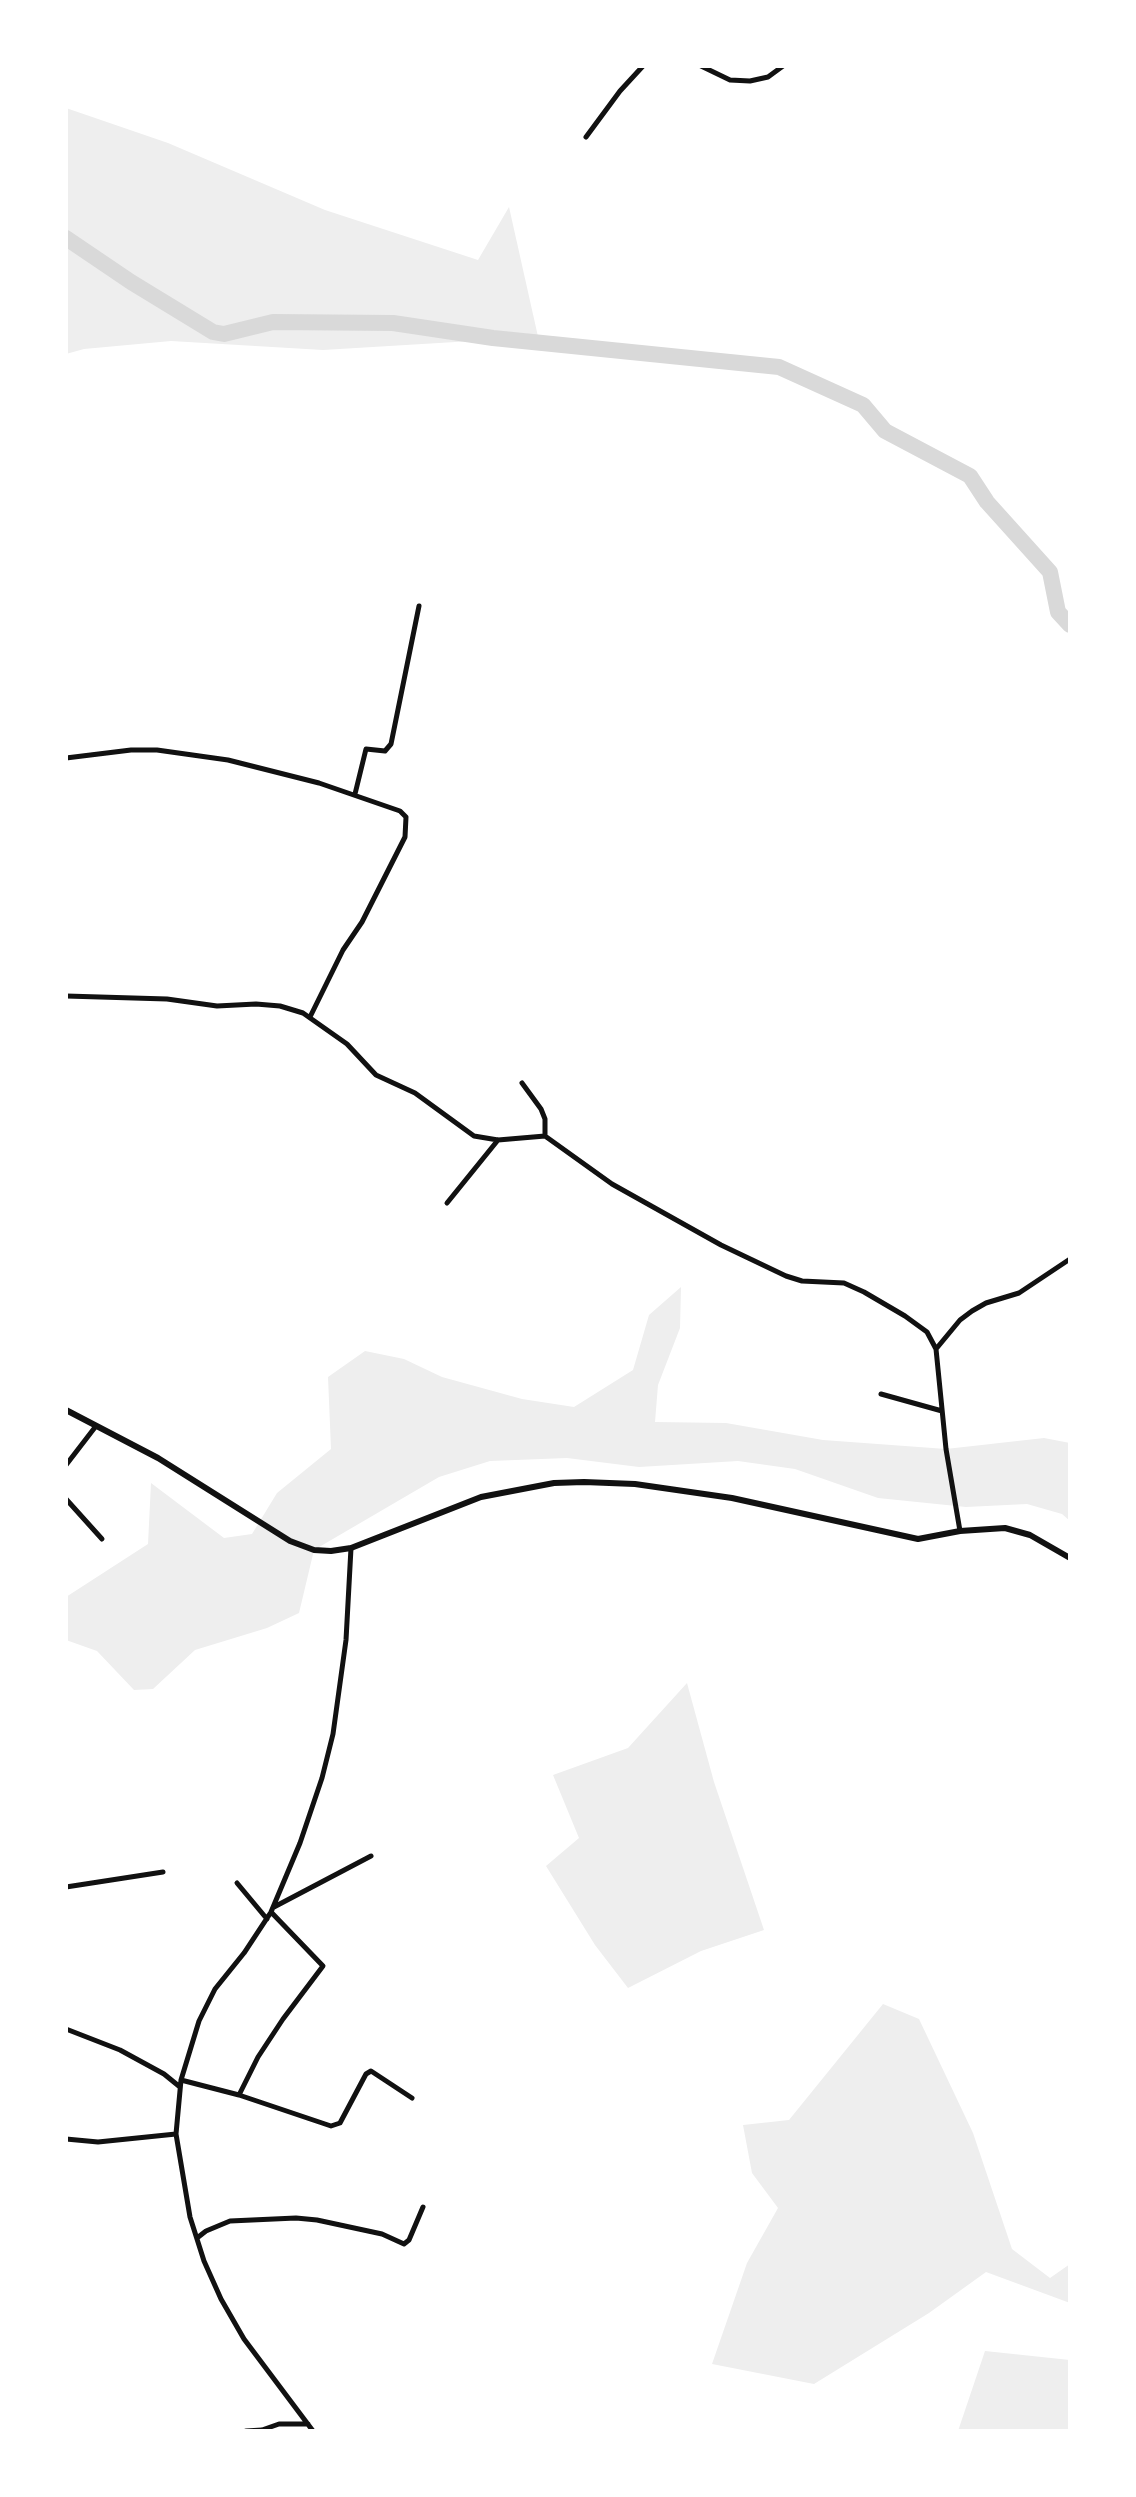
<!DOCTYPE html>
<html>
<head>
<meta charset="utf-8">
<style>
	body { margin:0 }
	#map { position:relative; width:1136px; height:2497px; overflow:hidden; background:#fff; font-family:Poppins,sans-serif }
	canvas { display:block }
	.frame { position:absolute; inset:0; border:68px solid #fff; pointer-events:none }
</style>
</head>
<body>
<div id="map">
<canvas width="1136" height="2497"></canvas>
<div class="frame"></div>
</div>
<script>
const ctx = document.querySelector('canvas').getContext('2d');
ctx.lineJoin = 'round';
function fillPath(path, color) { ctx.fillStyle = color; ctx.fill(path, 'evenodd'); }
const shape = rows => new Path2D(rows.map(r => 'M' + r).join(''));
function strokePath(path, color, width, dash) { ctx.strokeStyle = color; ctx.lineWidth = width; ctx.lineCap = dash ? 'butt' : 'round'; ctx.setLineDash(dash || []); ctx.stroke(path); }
const green = shape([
	[66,108,168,143,325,210,478,260,509,207,541,350,505,339,323,350,171,341,84,349,66,354],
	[681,1287,680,1328,658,1385,655,1422,726,1423,823,1440,946,1449,1044,1438,1070,1443,1070,1521,1062,1514,1027,1504,966,1507,878,1498,795,1469,738,1461,639,1467,567,1458,490,1461,439,1477,314,1550,299,1613,267,1628,195,1650,153,1689,134,1690,97,1651,66,1640,66,1597,148,1544,151,1483,224,1538,252,1534,277,1493,331,1449,328,1377,365,1351,404,1359,442,1377,522,1399,574,1407,633,1370,649,1315],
	[687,1683,714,1782,764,1930,701,1951,628,1988,595,1945,546,1866,579,1838,553,1775,628,1748],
	[883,2004,919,2019,973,2133,1012,2249,1050,2278,1070,2264,1070,2303,986,2272,929,2313,814,2384,712,2364,747,2263,778,2208,752,2173,743,2125,789,2120],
	[985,2351,1070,2360,1070,2431,958,2431]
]);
const river = shape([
	[66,238,131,282,213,332,224,334,273,322,393,323,493,338,779,367,863,405,885,431,970,476,987,502,1050,572,1058,612,1070,625]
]);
const minor = shape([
	[701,66,730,80,750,81,768,77,783,66],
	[586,137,620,91,643,66],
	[66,758,131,750,157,750,228,760,319,783,400,811,406,817,405,837,362,922,343,950,310,1017],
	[355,794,366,749,385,751,391,744,419,606],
	[66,996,167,999,217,1006,256,1004,280,1006,303,1013,347,1044,376,1075,415,1093,474,1136,498,1140,545,1136,612,1184,721,1245,786,1276,802,1281,844,1283,864,1292,905,1316,927,1332,936,1349,946,1449,960,1531],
	[522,1083,541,1109,545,1119,545,1136],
	[447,1203,498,1140],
	[936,1349,960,1320,972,1311,986,1303,1019,1293,1070,1259],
	[881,1394,942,1411],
	[66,1465,96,1426],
	[66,1499,102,1539],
	[237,1883,267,1919],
	[66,1887,163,1872],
	[274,1907,371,1856],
	[66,2029,120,2050,164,2074,180,2087],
	[181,2080,239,2095,331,2126,340,2123,366,2074,371,2071,412,2098],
	[239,2095,258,2057,283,2019,323,1966,271,1912],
	[66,2139,98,2142,176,2134],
	[197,2238,206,2231,230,2221,296,2218,317,2220,382,2234,404,2244,409,2240,423,2207],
	[246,2431,262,2430,279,2424,308,2424],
	[313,2431,244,2339,221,2299,204,2261,190,2217,176,2134,181,2080,199,2021,215,1989,244,1953,271,1912,300,1843,322,1778,333,1734,346,1640,351,1548]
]);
const tertiary = shape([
	[66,1410,158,1458,290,1541,314,1550,331,1551,351,1548,481,1497,554,1483,584,1482,635,1484,732,1498,918,1539,960,1531,1005,1528,1030,1535,1070,1558]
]);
fillPath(green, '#eee');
strokePath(river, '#d9d9d9', 16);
strokePath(minor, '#111', 5);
strokePath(tertiary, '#111', 6);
</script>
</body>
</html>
